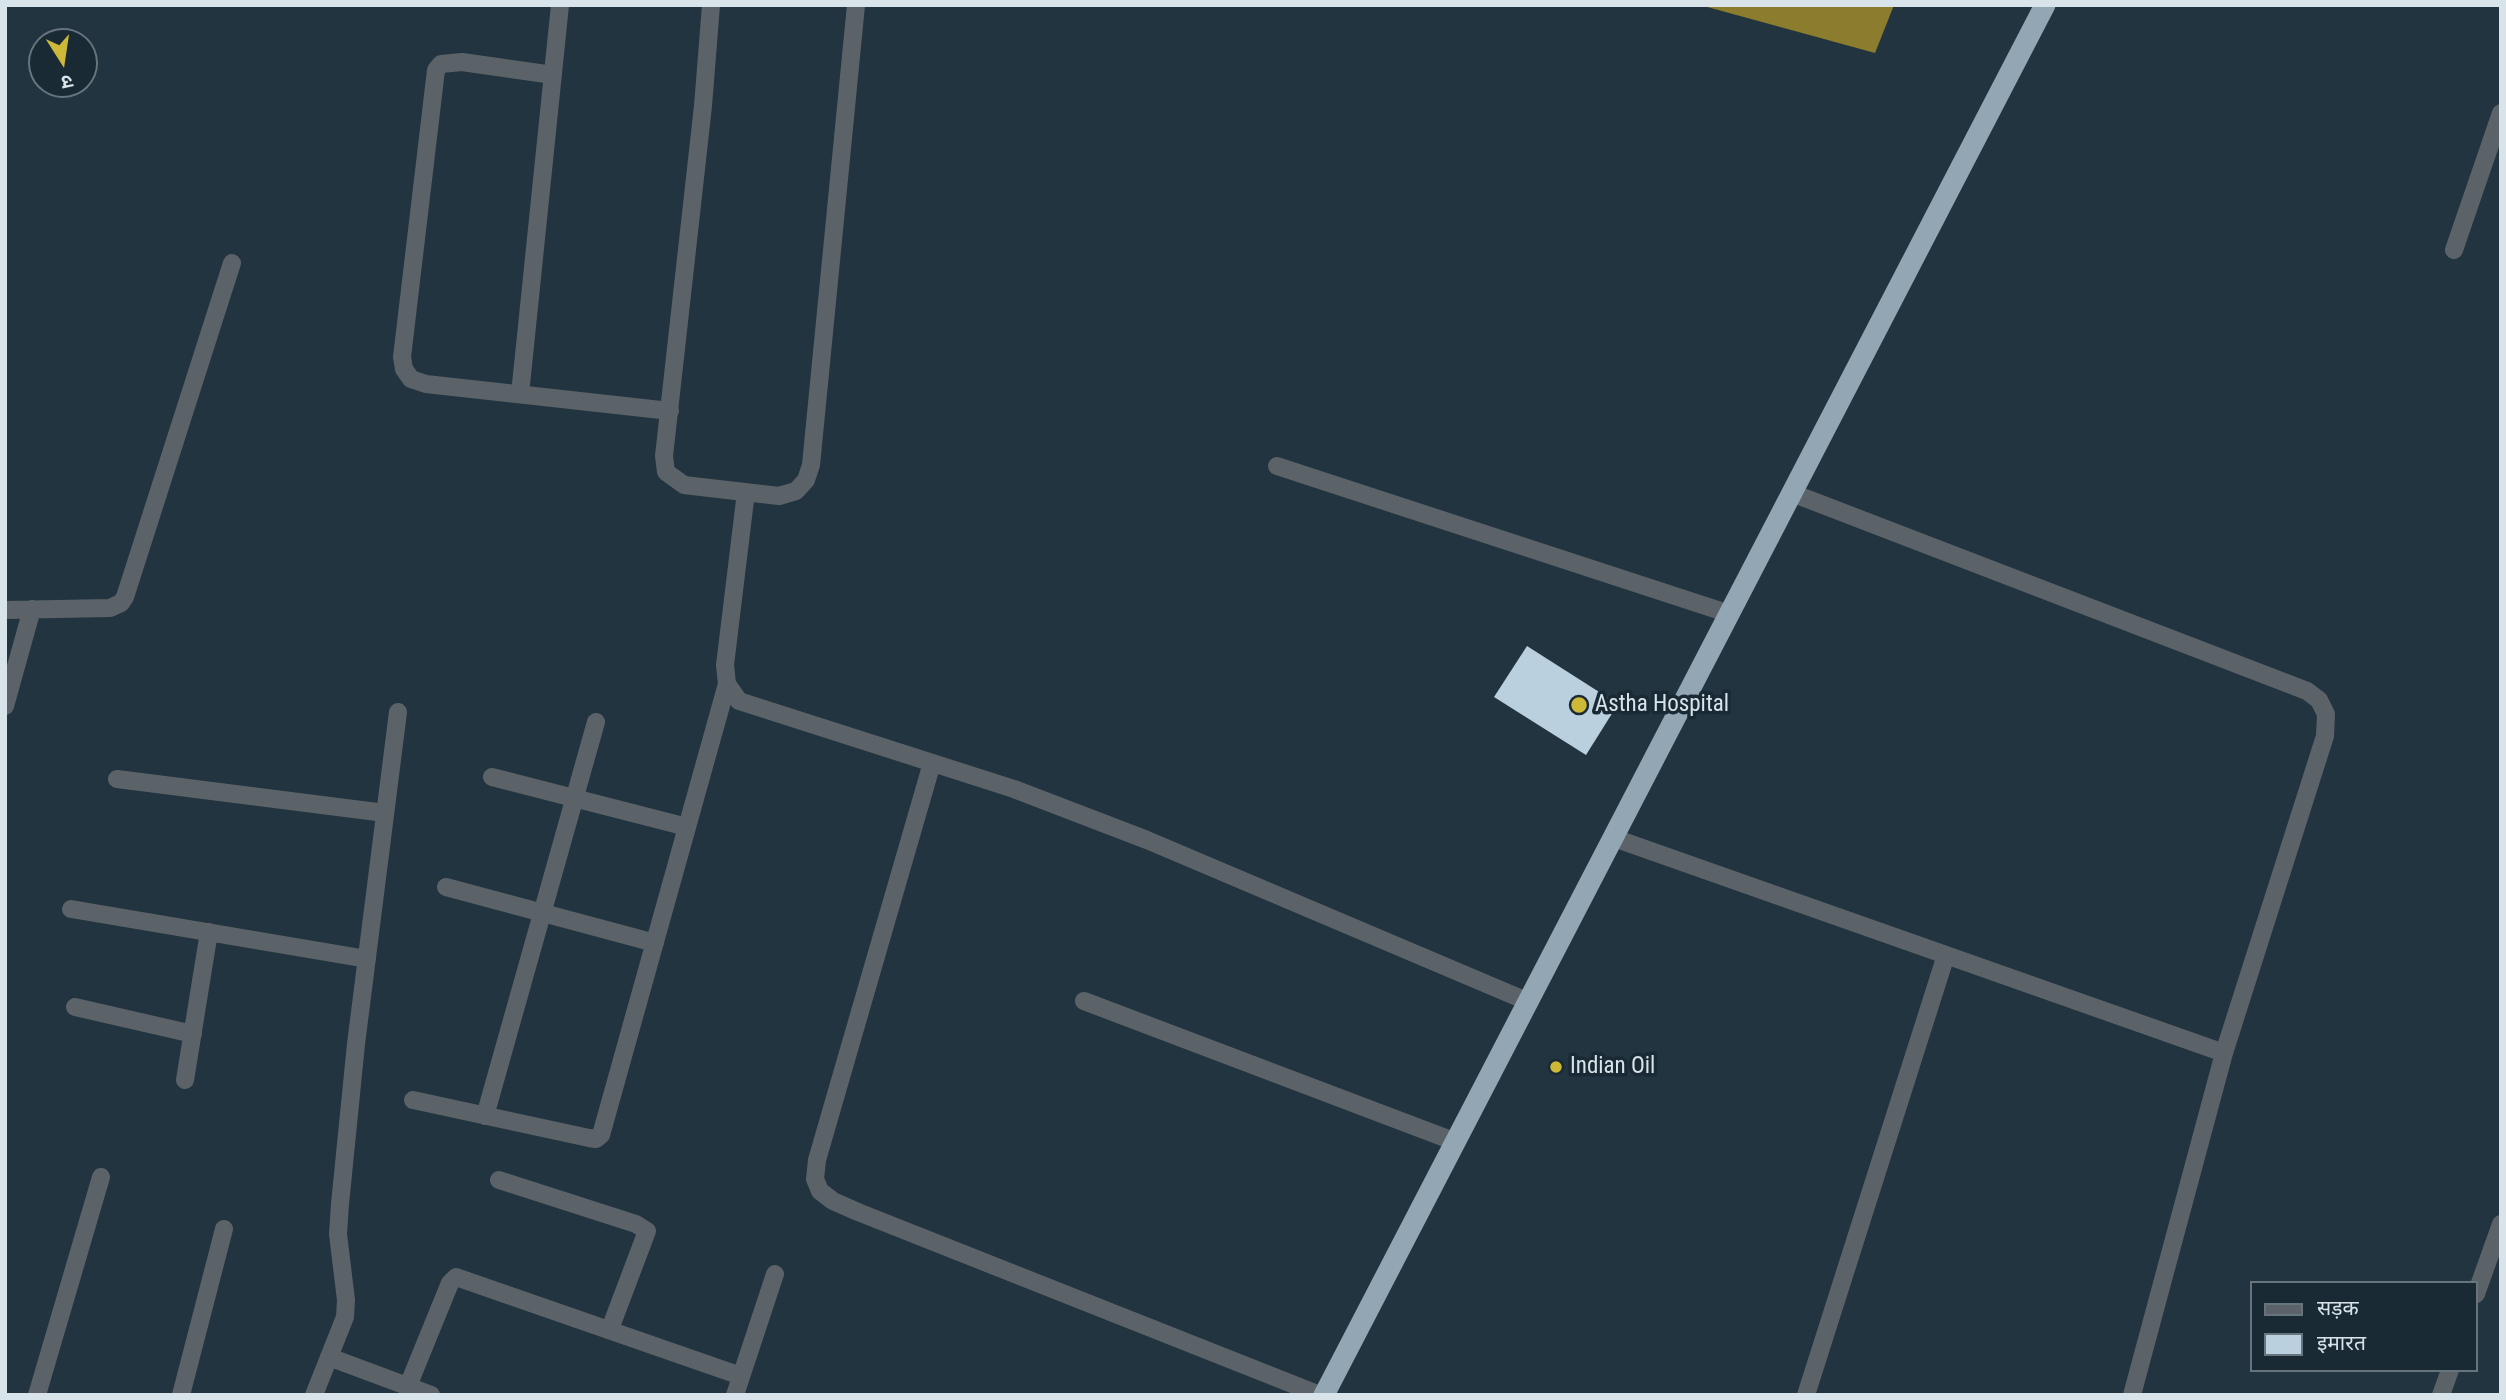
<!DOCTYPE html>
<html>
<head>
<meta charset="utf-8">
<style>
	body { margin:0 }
	#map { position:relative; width:2506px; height:1400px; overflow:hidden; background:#22343f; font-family:"Roboto Condensed","Noto Sans Devanagari",sans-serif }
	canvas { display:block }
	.frame { position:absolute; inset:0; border:7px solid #d8e3ea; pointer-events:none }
	.legend { position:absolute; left:2250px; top:1281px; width:228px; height:91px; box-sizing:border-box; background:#192a35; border:2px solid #65747d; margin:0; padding:9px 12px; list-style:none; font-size:21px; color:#d8e3ea }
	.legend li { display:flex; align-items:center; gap:14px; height:35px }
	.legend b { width:35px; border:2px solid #65747d }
	.north { position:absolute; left:28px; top:28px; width:70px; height:70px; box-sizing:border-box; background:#192a35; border:2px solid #65747d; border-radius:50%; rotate:168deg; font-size:19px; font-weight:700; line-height:28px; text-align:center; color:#d8e3ea }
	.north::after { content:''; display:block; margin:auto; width:24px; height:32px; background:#ceb837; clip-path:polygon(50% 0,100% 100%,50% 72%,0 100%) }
</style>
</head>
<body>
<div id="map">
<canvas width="2506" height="1400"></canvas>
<div class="frame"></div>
<ul class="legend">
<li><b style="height:9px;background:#5b6369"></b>सड़क</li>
<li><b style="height:19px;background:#bbd0de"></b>इमारत</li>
</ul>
<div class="north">उ</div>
</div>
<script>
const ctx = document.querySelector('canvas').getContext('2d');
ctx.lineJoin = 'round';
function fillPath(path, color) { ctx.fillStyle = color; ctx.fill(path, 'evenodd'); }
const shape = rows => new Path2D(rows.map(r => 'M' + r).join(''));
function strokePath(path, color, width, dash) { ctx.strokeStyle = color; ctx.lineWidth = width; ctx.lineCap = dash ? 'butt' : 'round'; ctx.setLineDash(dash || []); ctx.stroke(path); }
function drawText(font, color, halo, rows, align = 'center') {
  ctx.font = font + ' "Roboto Condensed",sans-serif'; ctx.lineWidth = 7; ctx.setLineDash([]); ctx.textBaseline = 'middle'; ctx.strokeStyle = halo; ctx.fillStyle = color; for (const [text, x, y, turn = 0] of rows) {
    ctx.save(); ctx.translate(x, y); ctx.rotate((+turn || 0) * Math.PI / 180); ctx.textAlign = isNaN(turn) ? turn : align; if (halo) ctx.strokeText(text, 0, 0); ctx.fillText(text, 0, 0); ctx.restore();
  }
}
const water = shape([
	[1700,5,1894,5,1875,53]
]);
const building = shape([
	[1527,646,1618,704,1586,755,1494,697]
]);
const street = shape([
	[711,5,703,106,664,456,666,472,684,485,779,496,796,491,806,480,811,465,856,5],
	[553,75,462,62,441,64,436,70,402,357,404,369,411,379,426,384,670,411],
	[2454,250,2501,113],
	[520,394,560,5],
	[1277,466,1730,614],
	[746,492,725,665,727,684,739,701,1014,789,1147,840,1529,1002],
	[1792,493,2307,691,2319,700,2326,714,2325,736,2224,1053,2132,1395],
	[5,610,110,608,121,603,125,597,232,263],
	[5,706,32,609],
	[932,763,817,1160,815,1179,820,1191,833,1201,858,1212,1320,1395],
	[492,777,687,827],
	[117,779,385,813],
	[1614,838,2224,1053],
	[446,887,655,943],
	[71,909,367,959],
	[1084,1001,1456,1142],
	[75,1007,193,1034],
	[185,1080,209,932],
	[413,1100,589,1138,596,1139,601,1135,727,684],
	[485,1116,596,722],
	[499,1180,636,1224,647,1231,610,1329],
	[2476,1294,2501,1224],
	[329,1357,431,1395],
	[408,1386,450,1283,456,1277,741,1376],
	[37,1395,101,1177],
	[181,1395,224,1229],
	[314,1395,345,1317,346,1300,338,1234,340,1204,356,1044,398,712],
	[735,1395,775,1274],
	[1806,1395,1946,955],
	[2441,1395,2450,1370]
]);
const highway = shape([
	[1324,1395,2045,5]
]);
const markers = [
	[1579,705,9,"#ceb837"],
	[1556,1067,7,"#ceb837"]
];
const poiNames = [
	["Astha Hospital",1595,705],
	["Indian Oil",1570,1067]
];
fillPath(water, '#8b7d2d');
fillPath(building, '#bbd0de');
strokePath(street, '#5b6369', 18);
strokePath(highway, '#92a6b4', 21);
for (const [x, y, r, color] of markers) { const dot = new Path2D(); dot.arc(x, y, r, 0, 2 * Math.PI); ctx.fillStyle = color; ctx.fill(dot); strokePath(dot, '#192a35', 2.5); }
drawText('23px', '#d8e3ea', '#192a35', poiNames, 'left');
</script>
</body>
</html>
